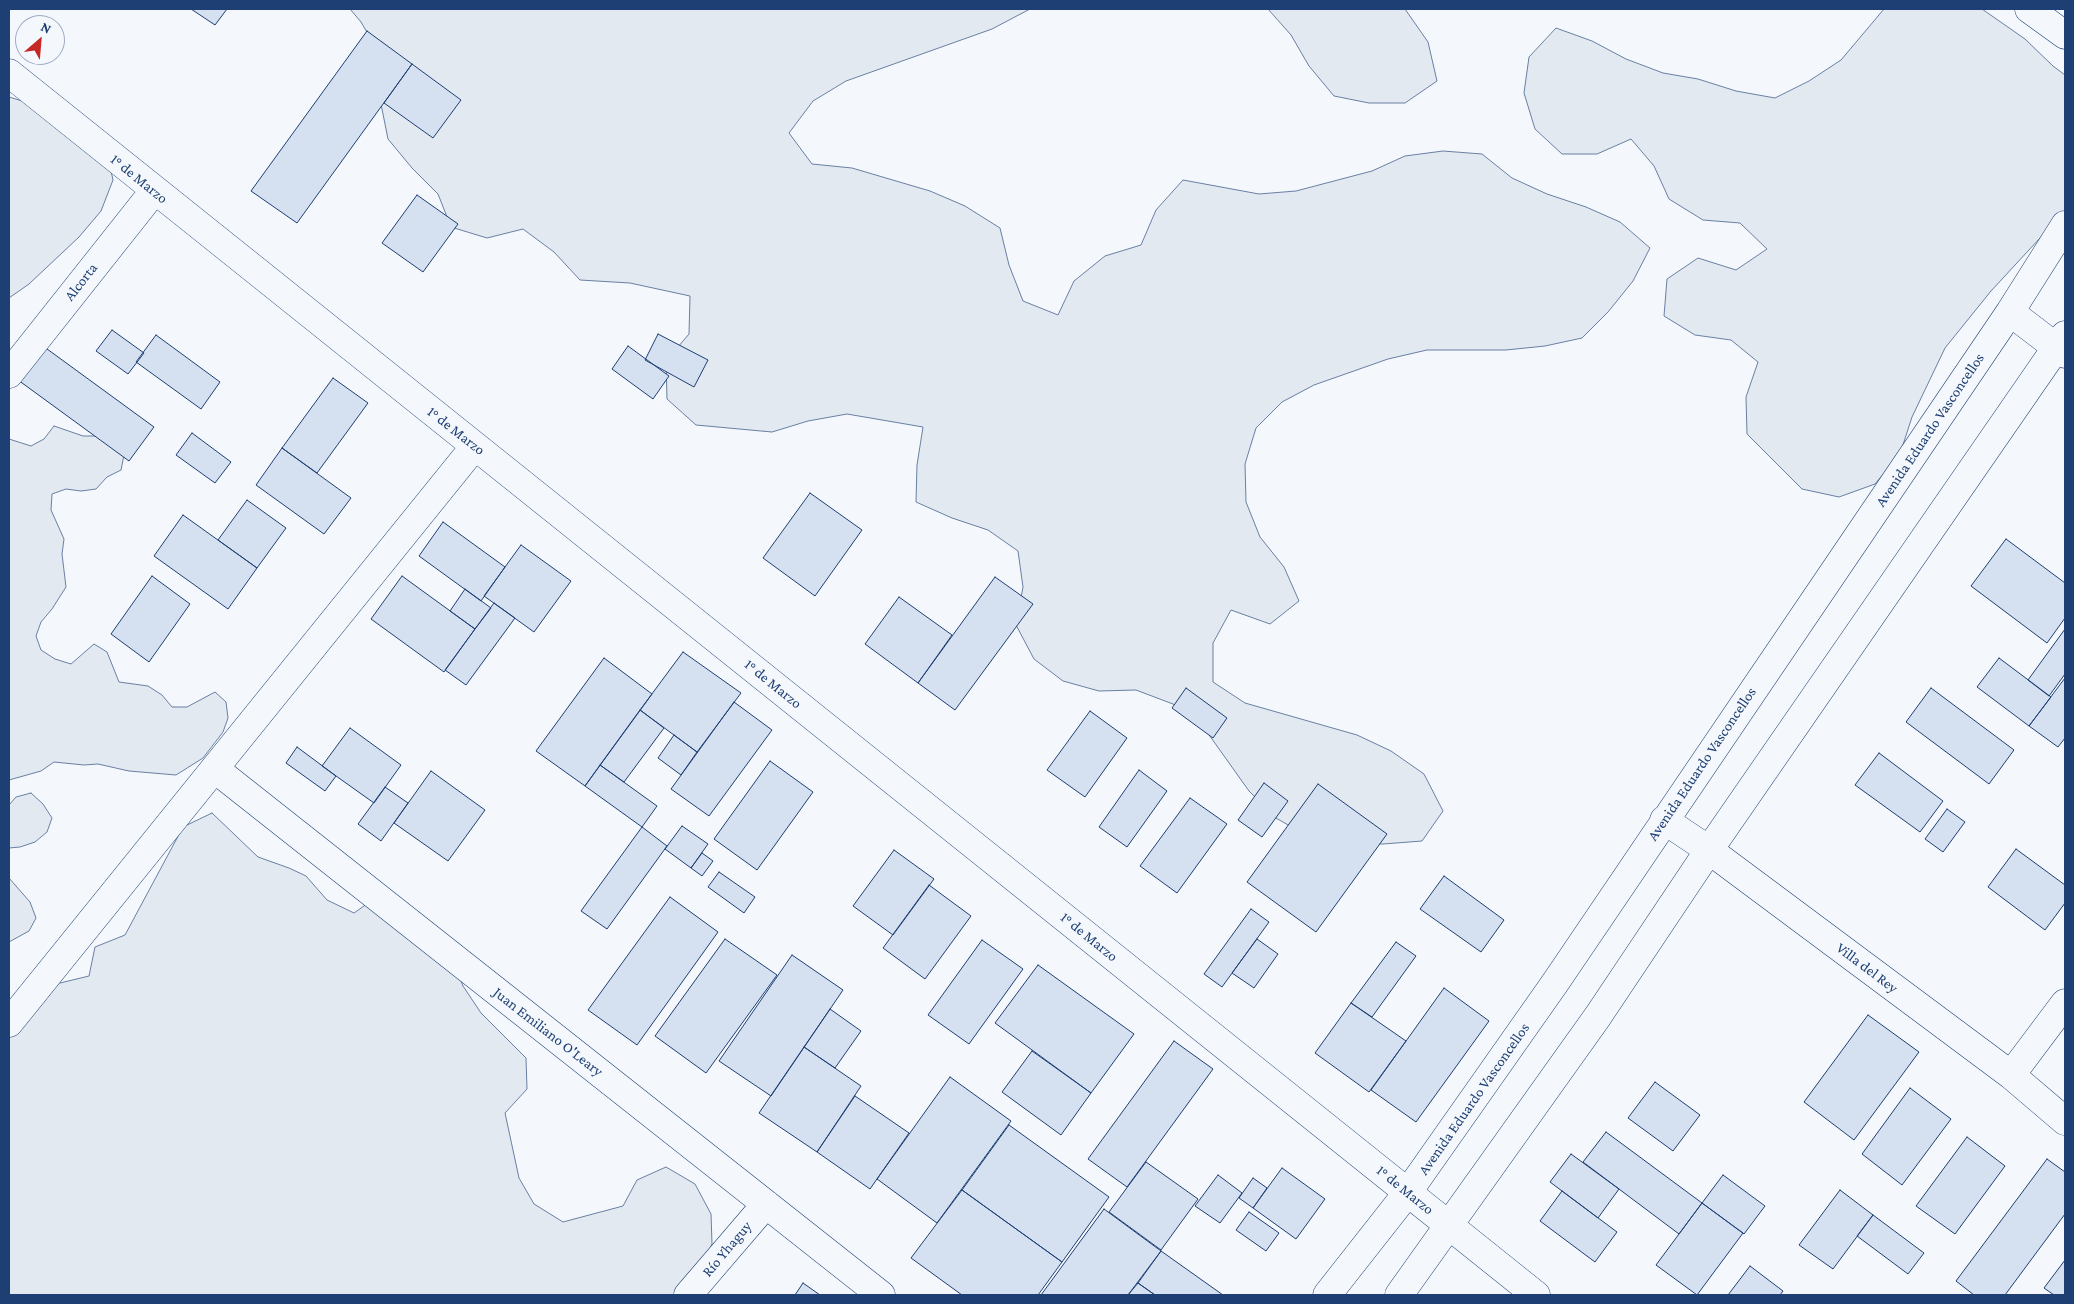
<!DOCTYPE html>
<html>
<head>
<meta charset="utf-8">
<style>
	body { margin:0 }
	#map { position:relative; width:2074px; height:1304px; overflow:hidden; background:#f4f7fb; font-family:"Crimson Pro",serif }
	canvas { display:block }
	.frame { position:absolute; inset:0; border:10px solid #1d3f73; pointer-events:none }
	.north { position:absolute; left:15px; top:15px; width:50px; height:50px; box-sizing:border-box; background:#f4f7fb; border:1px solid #9eadc5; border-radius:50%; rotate:27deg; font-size:14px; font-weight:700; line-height:20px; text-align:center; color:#1d3f73 }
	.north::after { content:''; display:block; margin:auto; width:18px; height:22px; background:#c62828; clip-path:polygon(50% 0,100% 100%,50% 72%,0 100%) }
</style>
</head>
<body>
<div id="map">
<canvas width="2074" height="1304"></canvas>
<div class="frame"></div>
<div class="north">N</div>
</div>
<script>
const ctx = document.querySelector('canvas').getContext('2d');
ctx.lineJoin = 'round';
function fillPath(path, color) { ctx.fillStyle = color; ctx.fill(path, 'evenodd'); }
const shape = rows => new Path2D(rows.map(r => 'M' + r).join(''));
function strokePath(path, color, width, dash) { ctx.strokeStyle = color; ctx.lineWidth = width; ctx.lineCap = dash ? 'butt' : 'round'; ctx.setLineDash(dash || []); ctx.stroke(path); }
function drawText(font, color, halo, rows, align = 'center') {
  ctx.font = font + ' "Crimson Pro",serif'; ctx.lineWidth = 4; ctx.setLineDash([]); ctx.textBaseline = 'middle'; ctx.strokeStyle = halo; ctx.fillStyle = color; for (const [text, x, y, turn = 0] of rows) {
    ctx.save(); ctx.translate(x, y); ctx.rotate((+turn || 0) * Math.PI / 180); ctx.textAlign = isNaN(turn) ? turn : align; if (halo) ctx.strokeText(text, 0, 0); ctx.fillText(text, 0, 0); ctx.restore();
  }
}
const green = shape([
	[350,9,1030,9,992,29,846,81,813,101,789,133,812,164,852,168,930,191,965,206,1000,228,1009,265,1023,301,1058,315,1074,281,1105,256,1141,245,1156,210,1183,180,1259,194,1296,191,1372,171,1405,156,1443,151,1482,154,1512,178,1547,194,1586,207,1620,222,1650,248,1633,281,1608,312,1582,338,1545,346,1506,350,1427,350,1388,359,1314,385,1282,402,1256,428,1245,464,1246,502,1260,537,1284,567,1299,601,1270,624,1231,610,1213,643,1213,682,1245,703,1357,735,1391,751,1424,774,1443,811,1422,841,1383,844,1345,843,1307,836,1276,818,1249,791,1202,725,1173,704,1136,690,1099,691,1063,681,1034,659,1016,625,1023,587,1018,551,988,530,952,518,916,502,917,465,923,427,847,414,808,421,772,432,696,425,667,399,666,361,689,334,690,296,630,283,580,280,554,252,523,229,487,238,451,227,438,194,412,168,388,139,379,94,380,55,361,22,350,9],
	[1268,9,1405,9,1428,42,1437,81,1405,103,1369,103,1334,96,1309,66,1291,35,1268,9],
	[1884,9,1982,9,2025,39,2053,66,2065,75,2065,211,1991,291,1945,348,1912,417,1900,454,1875,484,1839,497,1802,489,1747,434,1746,397,1758,362,1731,340,1695,335,1664,316,1667,279,1698,258,1736,270,1767,249,1740,223,1703,220,1669,199,1654,166,1631,139,1597,154,1562,154,1535,129,1524,93,1529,57,1556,28,1592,41,1626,59,1663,73,1698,79,1736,91,1775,98,1809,81,1841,60,1884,9],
	[9,97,85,120,106,148,113,180,101,211,79,237,29,284,9,298,9,97],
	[54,426,83,436,99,436,124,455,121,470,107,477,96,489,81,491,66,489,52,494,51,510,64,539,62,554,66,587,52,609,41,622,36,636,41,650,55,659,71,664,94,644,107,652,119,682,148,686,162,695,172,707,187,707,215,692,226,702,228,718,223,732,203,758,176,775,129,771,98,764,84,765,54,762,41,771,9,780,9,439,31,446,44,439,54,426],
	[31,793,43,804,52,818,47,832,35,842,20,847,9,848,9,805,16,797,31,793],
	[212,813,258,857,289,868,306,876,327,900,354,913,381,894,451,956,463,986,481,1013,526,1058,527,1089,505,1113,519,1178,534,1204,563,1222,623,1206,637,1180,666,1167,695,1184,711,1214,712,1244,699,1273,681,1295,9,1295,9,1028,28,983,60,983,89,976,95,947,125,935,183,827,212,813],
	[9,878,30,902,36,918,29,931,9,942,9,878]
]);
const building = shape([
	[191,9,227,9,215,25,191,9],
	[367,31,412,64,297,223,251,191,367,31],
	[412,64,461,100,433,138,384,103,412,64],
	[417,195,458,224,423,272,382,243,417,195],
	[112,330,144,353,128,374,96,351,112,330],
	[658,334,708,360,694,387,645,360,658,334],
	[156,335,220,382,201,409,136,362,156,335],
	[43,346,154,427,129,461,18,380,43,346],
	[628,346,669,376,653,399,612,369,628,346],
	[333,378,368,403,317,473,282,448,333,378],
	[192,433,231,462,215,483,176,455,192,433],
	[282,448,351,498,324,534,256,485,282,448],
	[810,493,862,530,815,596,763,558,810,493],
	[247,500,286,528,257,568,218,540,247,500],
	[183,515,257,568,228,609,154,556,183,515],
	[443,522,505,567,481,601,419,556,443,522],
	[2006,539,2065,583,2065,618,2047,643,1971,586,2006,539],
	[521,545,571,581,534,632,484,596,521,545],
	[152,576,190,604,149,662,111,634,152,576],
	[402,576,475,629,444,672,371,619,402,576],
	[995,577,1033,604,955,710,918,683,995,577],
	[465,589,491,608,475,629,450,611,465,589],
	[899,597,952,635,918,683,865,644,899,597],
	[494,603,515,618,466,685,445,670,494,603],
	[2065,629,2065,674,2049,696,2028,680,2065,629],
	[683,652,741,693,697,752,640,710,683,652],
	[604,658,652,694,585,786,536,751,604,658],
	[1999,658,2051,697,2029,726,1977,687,1999,658],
	[2065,678,2065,738,2058,747,2029,726,2065,678],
	[1186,688,1227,718,1213,738,1172,708,1186,688],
	[1931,688,2014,750,1989,784,1906,722,1931,688],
	[734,702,772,730,709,816,671,789,734,702],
	[640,710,664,728,624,782,600,765,640,710],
	[1090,711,1127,738,1085,797,1047,770,1090,711],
	[350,728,401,765,374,803,322,766,350,728],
	[674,735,697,752,681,775,658,758,674,735],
	[297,747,336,776,325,791,286,763,297,747],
	[1879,753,1943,801,1920,832,1855,785,1879,753],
	[770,761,813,792,757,870,714,839,770,761],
	[600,765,657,806,642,827,585,786,600,765],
	[1139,770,1167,791,1127,847,1099,827,1139,770],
	[431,771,485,810,448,861,394,823,431,771],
	[1264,783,1288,801,1262,837,1238,820,1264,783],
	[1318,784,1387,834,1316,932,1247,882,1318,784],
	[385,787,408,803,381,841,358,824,385,787],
	[1190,798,1227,824,1177,893,1140,866,1190,798],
	[1947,809,1965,822,1943,852,1925,839,1947,809],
	[682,826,708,844,691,868,665,849,682,826],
	[642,827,667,846,607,929,581,911,642,827],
	[2016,849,2065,885,2065,903,2045,930,1988,887,2016,849],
	[894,850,934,879,893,935,853,906,894,850],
	[702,853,713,861,702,876,691,868,702,853],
	[719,872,755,897,744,913,708,887,719,872],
	[1444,876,1504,920,1481,952,1420,909,1444,876],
	[929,885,971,916,925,979,883,948,929,885],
	[670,897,718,932,637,1045,588,1010,670,897],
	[1251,909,1269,922,1222,987,1204,974,1251,909],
	[725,939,777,975,706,1073,655,1036,725,939],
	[1257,939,1278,954,1254,988,1232,973,1257,939],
	[982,940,1023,969,969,1044,928,1015,982,940],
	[1396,942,1416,956,1372,1017,1351,1003,1396,942],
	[792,955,843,990,771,1096,719,1061,792,955],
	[1038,965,1134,1034,1091,1093,995,1023,1038,965],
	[1444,988,1489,1021,1416,1122,1371,1090,1444,988],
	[1351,1003,1406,1041,1369,1092,1315,1053,1351,1003],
	[830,1009,861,1031,835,1068,804,1047,830,1009],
	[1868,1015,1919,1052,1854,1140,1804,1102,1868,1015],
	[1174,1041,1213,1069,1127,1187,1088,1159,1174,1041],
	[804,1047,861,1086,817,1152,759,1113,804,1047],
	[1032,1051,1091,1093,1061,1135,1002,1092,1032,1051],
	[950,1077,1011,1121,937,1223,877,1179,950,1077],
	[1655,1082,1700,1115,1673,1151,1628,1118,1655,1082],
	[1910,1088,1951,1119,1902,1185,1862,1154,1910,1088],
	[855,1096,909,1133,870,1189,817,1152,855,1096],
	[1009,1125,1109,1197,1062,1262,962,1190,1009,1125],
	[1606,1132,1702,1203,1679,1234,1583,1162,1606,1132],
	[1967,1137,2005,1166,1955,1234,1916,1206,1967,1137],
	[1571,1154,1619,1189,1598,1218,1550,1182,1571,1154],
	[2047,1159,2065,1172,2065,1214,2005,1295,1974,1295,1956,1281,2047,1159],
	[1146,1162,1198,1199,1161,1250,1109,1212,1146,1162],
	[1282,1168,1325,1199,1296,1239,1253,1208,1282,1168],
	[1218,1175,1242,1193,1220,1223,1195,1206,1218,1175],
	[1723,1175,1765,1206,1744,1234,1702,1203,1723,1175],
	[1253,1178,1267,1188,1253,1208,1239,1198,1253,1178],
	[962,1190,1062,1262,1038,1295,962,1295,911,1258,962,1190],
	[1840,1190,1873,1215,1833,1269,1799,1245,1840,1190],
	[1562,1191,1617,1232,1595,1262,1540,1221,1562,1191],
	[1702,1203,1743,1233,1697,1295,1656,1265,1702,1203],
	[1104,1209,1161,1251,1128,1295,1041,1295,1104,1209],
	[1249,1212,1279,1233,1266,1251,1236,1230,1249,1212],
	[1873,1215,1924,1253,1908,1274,1857,1236,1873,1215],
	[1161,1251,1223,1295,1155,1295,1138,1283,1161,1251],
	[2065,1260,2065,1295,2054,1295,2044,1288,2065,1260],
	[1750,1266,1783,1291,1780,1295,1728,1295,1750,1266],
	[803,1283,820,1295,795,1295,803,1283],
	[1138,1283,1155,1295,1128,1295,1138,1283]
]);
const minor = shape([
	[2029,9,2065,35],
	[9,73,1536,1295],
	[2010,312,2065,354],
	[9,374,154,191],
	[215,769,881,1295],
	[1664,820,1709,850,2011,1075,2065,1121],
	[9,1023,475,446],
	[2011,1075,2065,1003],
	[688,1295,766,1204],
	[1327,1295,1408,1192,1555,983,2010,312,2065,225],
	[1399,1295,1598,1016,1709,850,2065,335]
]);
const streetNames = [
	["1° de Marzo",139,179,39],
	["Alcorta",81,282,-52],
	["Avenida Eduardo Vasconcellos",1930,430,-56],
	["1° de Marzo",456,431,38],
	["1° de Marzo",773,684,39],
	["Avenida Eduardo Vasconcellos",1702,764,-56],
	["1° de Marzo",1089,937,39],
	["Villa del Rey",1867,968,37],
	["Juan Emiliano O'Leary",548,1032,38],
	["Avenida Eduardo Vasconcellos",1474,1099,-55],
	["1° de Marzo",1405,1190,39],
	["Río Yhaguy",727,1249,-50]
];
fillPath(green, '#e3e9f0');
strokePath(green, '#687fa3', 1);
fillPath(building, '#d5e0f0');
strokePath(building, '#1d3f73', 1);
strokePath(minor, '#1d3f73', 29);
strokePath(minor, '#f4f7fb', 28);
drawText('15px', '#1d3f73', '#f4f7fb', streetNames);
</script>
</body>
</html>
